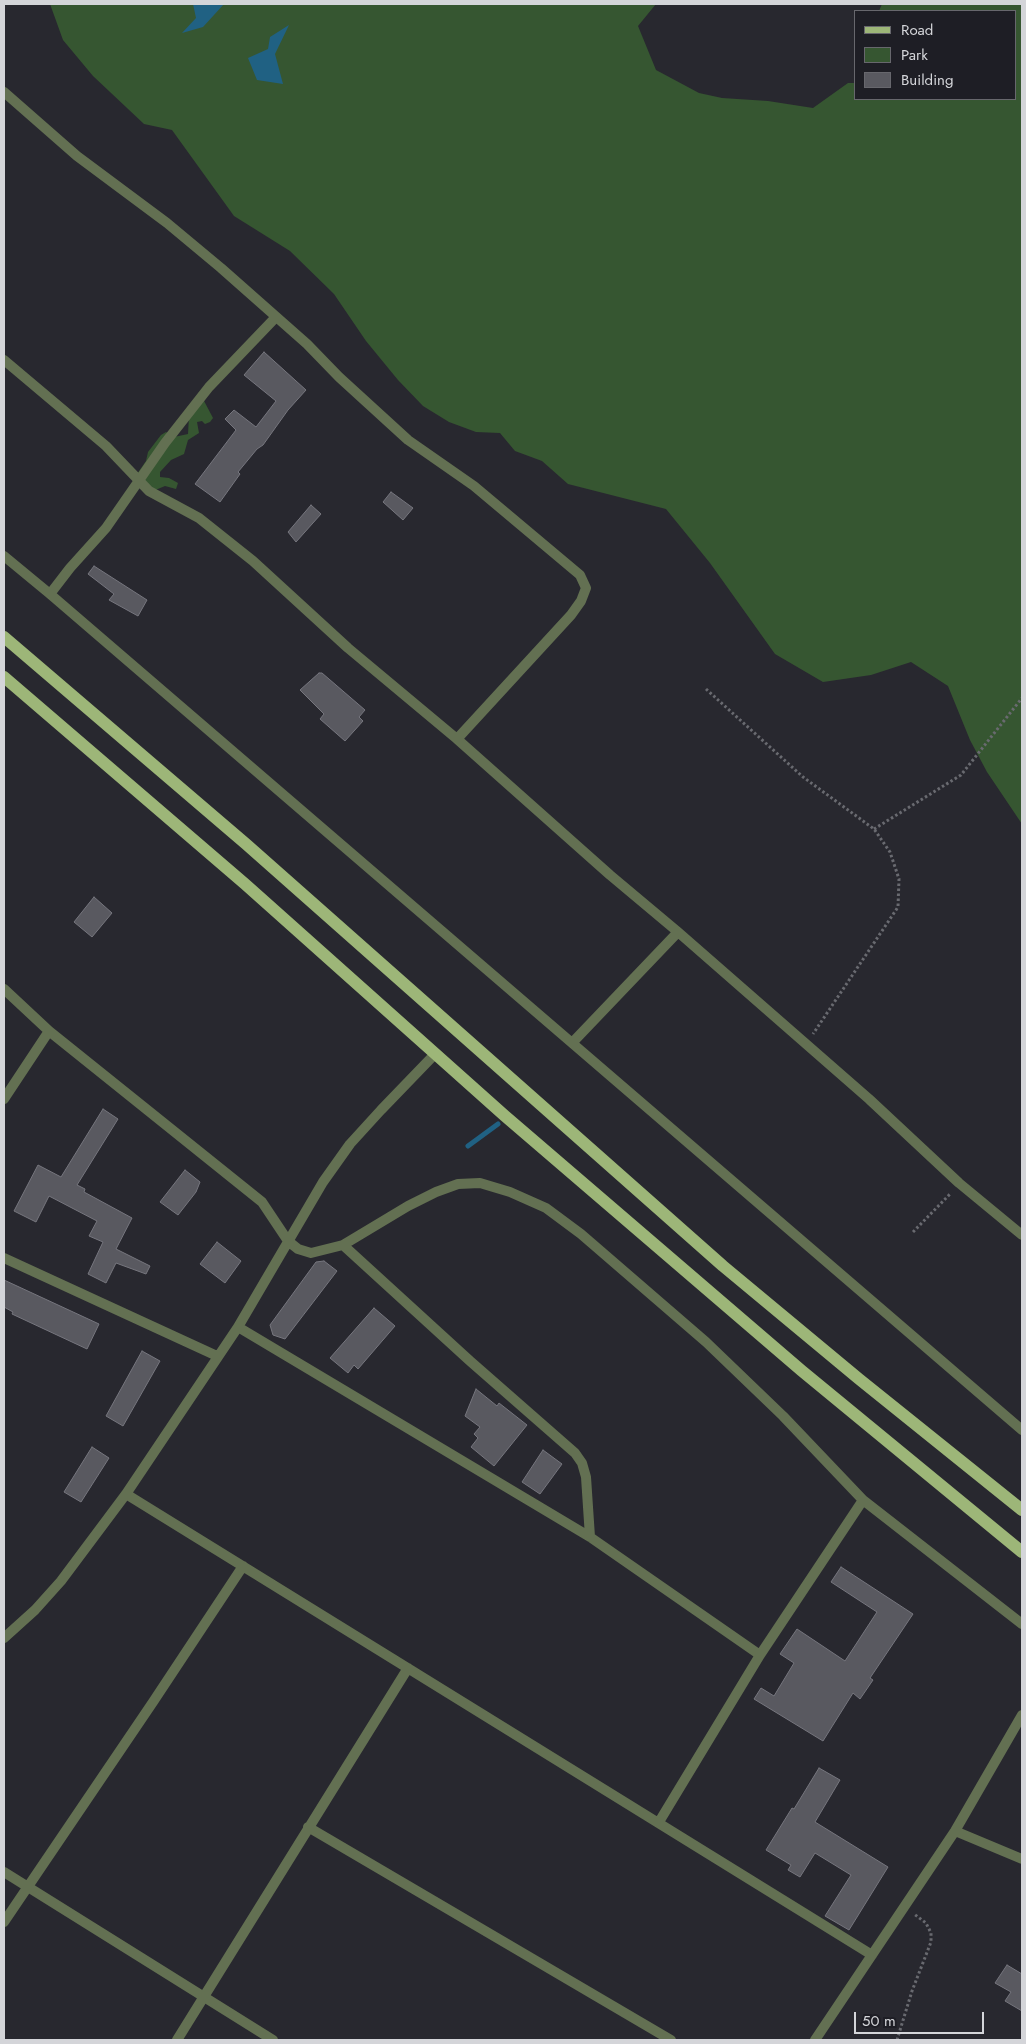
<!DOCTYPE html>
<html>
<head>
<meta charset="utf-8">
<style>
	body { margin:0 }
	#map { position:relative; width:1026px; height:2044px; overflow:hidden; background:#28282f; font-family:Jost,sans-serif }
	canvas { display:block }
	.frame { position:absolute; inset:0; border:5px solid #d4d5d9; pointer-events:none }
	.legend { position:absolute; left:854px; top:10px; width:162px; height:90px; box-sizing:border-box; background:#1e1e25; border:1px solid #67676d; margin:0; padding:6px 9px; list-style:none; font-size:15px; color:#d4d5d9 }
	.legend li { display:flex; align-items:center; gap:10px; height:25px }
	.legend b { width:25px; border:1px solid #67676d }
	.scale { position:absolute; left:854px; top:2012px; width:130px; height:22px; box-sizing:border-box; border:2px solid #d4d5d9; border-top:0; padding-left:6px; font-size:15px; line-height:18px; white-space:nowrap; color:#d4d5d9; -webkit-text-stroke:4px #1e1e25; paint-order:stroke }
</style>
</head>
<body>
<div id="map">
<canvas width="1026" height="2044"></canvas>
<div class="frame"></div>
<ul class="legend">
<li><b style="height:6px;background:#9db678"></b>Road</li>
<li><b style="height:14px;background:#365631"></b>Park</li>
<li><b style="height:14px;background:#595960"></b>Building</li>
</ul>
<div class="scale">50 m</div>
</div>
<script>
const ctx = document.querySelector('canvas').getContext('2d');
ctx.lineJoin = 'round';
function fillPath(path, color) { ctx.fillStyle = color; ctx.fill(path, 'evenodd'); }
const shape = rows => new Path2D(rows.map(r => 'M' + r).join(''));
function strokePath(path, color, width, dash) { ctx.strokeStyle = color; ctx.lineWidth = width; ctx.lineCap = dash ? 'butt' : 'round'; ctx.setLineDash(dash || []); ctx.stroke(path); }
const green = shape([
	[50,4,656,4,638,26,656,70,699,93,722,98,768,101,813,108,848,83,855,83,855,99,1015,99,1015,11,879,11,882,4,1022,4,1022,824,987,772,970,740,948,686,911,662,871,675,823,682,775,654,710,563,666,509,568,484,542,461,515,451,500,433,476,432,449,422,423,406,398,380,366,341,334,294,290,251,234,216,172,130,144,124,93,76,63,40],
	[203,399,213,418,210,422,205,424,202,421,197,422,199,433,188,440,184,454,171,460,160,472,160,477,169,478,178,483,176,489,165,486,153,491,137,474,146,461,148,452,161,435,166,432,174,437,188,434,189,416]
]);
const water = shape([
	[193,4,224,4,203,27,182,33,196,18],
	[289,25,275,54,283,84,257,80,248,58,268,49,270,37]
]);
const stream = shape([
	[468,1146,498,1124]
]);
const building = shape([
	[264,352,306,390,288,410,263,445,257,449,238,472,240,474,220,502,195,484,236,430,225,419,234,410,256,427,276,401,244,375,264,352],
	[391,492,413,508,403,520,383,502,391,492],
	[311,505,321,514,296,542,288,532,311,505],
	[94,566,147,600,138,616,109,600,114,594,88,574,94,566],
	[319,673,322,673,365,710,359,717,363,721,345,741,320,719,324,714,300,690,319,673],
	[94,897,112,913,92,937,74,922,94,897],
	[103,1109,118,1119,77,1185,85,1189,84,1192,132,1218,116,1249,150,1266,146,1274,116,1263,106,1283,88,1274,103,1242,89,1236,97,1221,49,1196,36,1222,14,1211,38,1165,61,1177,103,1109],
	[185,1170,200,1182,196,1192,178,1215,160,1202,185,1170],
	[217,1242,241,1261,225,1283,200,1264,217,1242],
	[324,1261,337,1271,285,1339,273,1335,270,1325,316,1262,324,1261],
	[4,1280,99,1324,87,1349,12,1314,13,1312,4,1307,4,1280],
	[374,1308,395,1326,358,1369,354,1365,348,1373,330,1358,374,1308],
	[142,1351,160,1361,123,1426,106,1416,142,1351],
	[476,1389,497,1406,499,1403,527,1425,494,1466,471,1447,478,1438,474,1434,480,1427,465,1416,476,1389],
	[92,1447,109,1458,81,1502,64,1492,92,1447],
	[543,1450,562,1464,540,1494,522,1482,543,1450],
	[841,1567,913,1614,870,1678,873,1680,860,1699,853,1693,823,1741,754,1699,761,1688,774,1696,794,1663,780,1654,797,1629,845,1661,877,1612,831,1582,841,1567],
	[819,1768,840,1780,815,1822,888,1867,849,1930,825,1916,851,1875,815,1853,800,1877,788,1870,791,1865,766,1850,792,1808,794,1809,819,1768],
	[1007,1965,1022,1974,1022,2011,1005,2001,1011,1992,995,1983,1007,1965]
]);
const path = shape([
	[706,689,803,777,874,829,890,852,899,879,898,907,813,1034],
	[874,829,961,775,1022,698],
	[913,1232,951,1193],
	[897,2040,912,1991,931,1942,931,1933,926,1923,914,1914]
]);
const street = shape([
	[4,92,77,156,167,223,221,268,307,344,339,377,408,440,474,486,580,575,586,588,581,601,571,615,457,739],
	[4,360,106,446,149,491,199,518,253,561,348,648,457,739,610,875,678,932,869,1099,959,1183,1022,1235],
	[4,556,50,594,1022,1430],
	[50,594,70,568,106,528,165,443,209,387,276,317],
	[4,989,49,1031,262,1202,288,1241,298,1249,311,1253,343,1245,408,1206,436,1192,458,1184,480,1183,510,1192,546,1208,581,1234,706,1342,783,1416,863,1500,1022,1624],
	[572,1043,678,932],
	[4,1099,49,1031],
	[343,1245,470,1361,575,1453,582,1463,586,1477,590,1537],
	[4,1258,217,1356],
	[238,1327,590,1537,760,1655],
	[126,1494,872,1955],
	[4,1638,35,1610,61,1581,126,1494,238,1327,323,1182,350,1144,381,1110,435,1054],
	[659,1822,760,1655,863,1500],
	[308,1827,671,2040],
	[955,1831,1022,1859],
	[4,1872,273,2040],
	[4,1922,153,1702,243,1566],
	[177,2040,408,1668],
	[815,2040,955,1831,1022,1715]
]);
const primary = shape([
	[4,637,246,844,723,1266,859,1379,1022,1510],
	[4,677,245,884,505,1116,802,1371,1022,1552]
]);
fillPath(green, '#365631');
fillPath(water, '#206183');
strokePath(stream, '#206183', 5);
fillPath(building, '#595960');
strokePath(building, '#76767e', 1);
strokePath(path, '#696a70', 3, [2.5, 2.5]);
strokePath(street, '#637052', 10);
strokePath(primary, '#9db678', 12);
</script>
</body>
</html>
